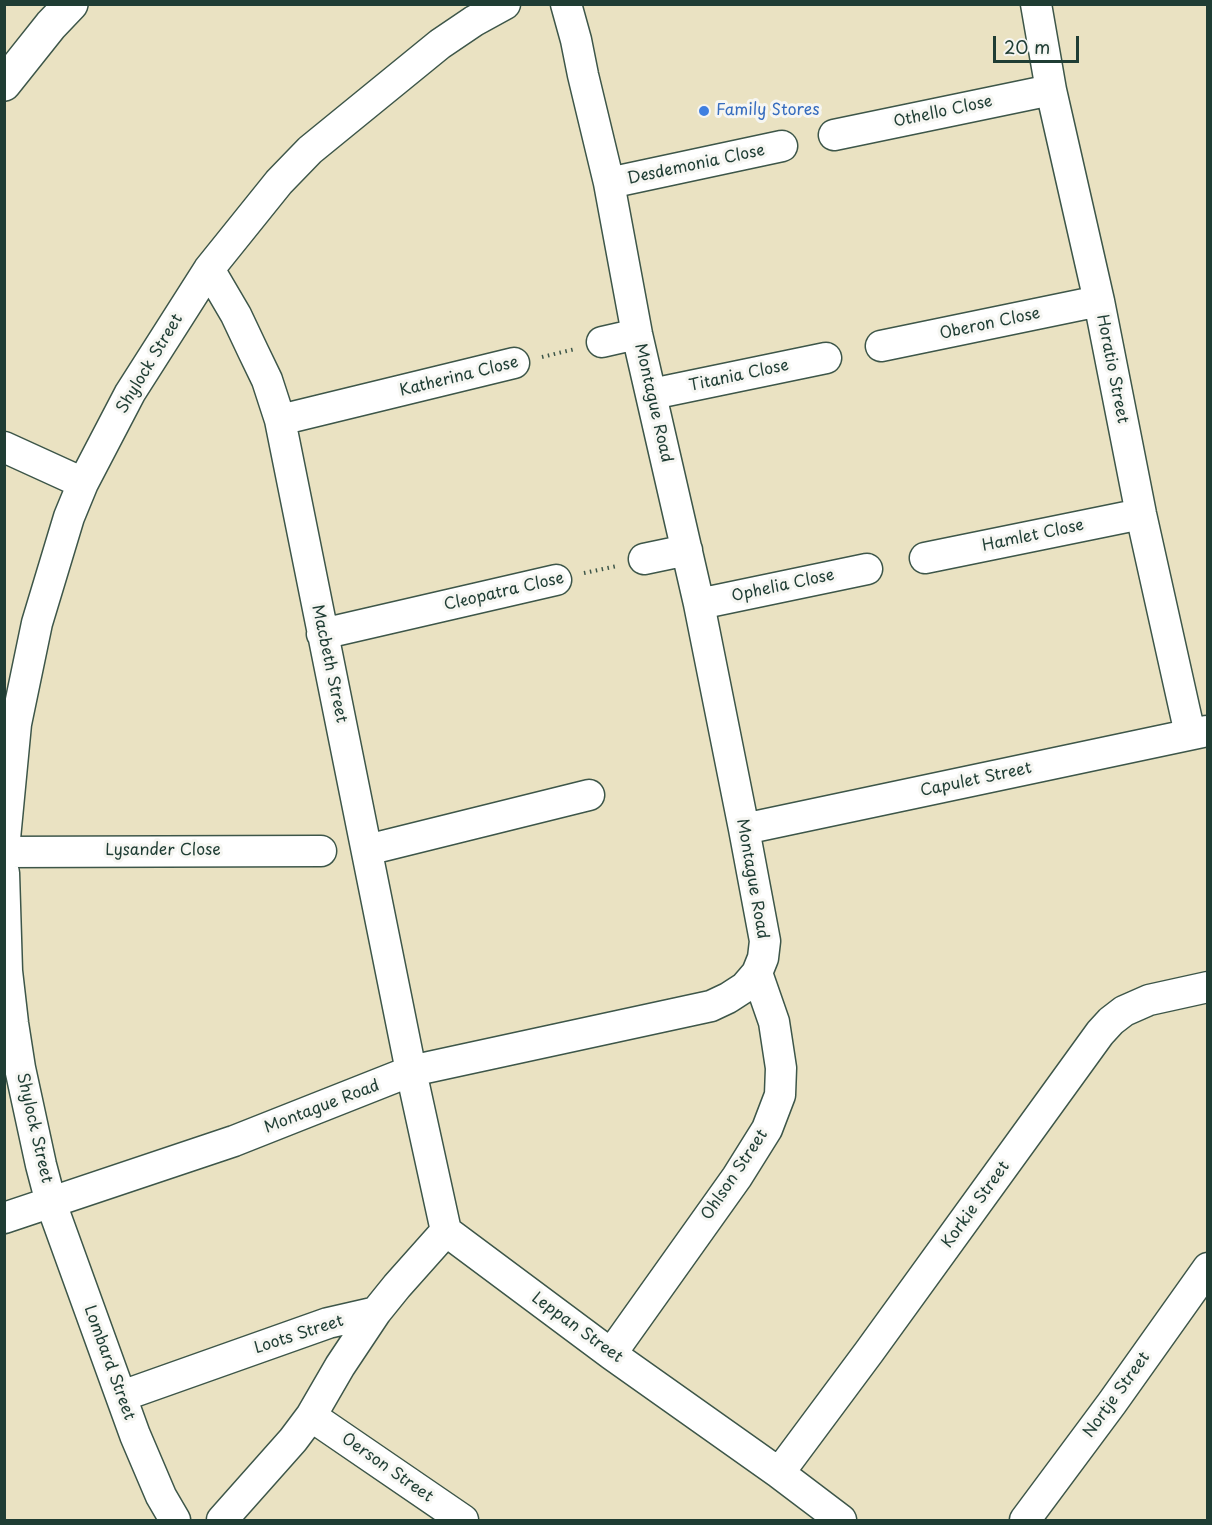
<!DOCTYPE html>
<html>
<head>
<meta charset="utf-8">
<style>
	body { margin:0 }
	#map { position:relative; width:1212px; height:1525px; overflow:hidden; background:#eae2c2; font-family:"Playpen Sans",sans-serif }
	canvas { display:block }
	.frame { position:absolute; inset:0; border:6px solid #1f3d34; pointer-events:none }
	.scale { position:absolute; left:993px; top:36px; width:86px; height:27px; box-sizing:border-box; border:3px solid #1f3d34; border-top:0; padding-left:8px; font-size:18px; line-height:21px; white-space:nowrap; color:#1f3d34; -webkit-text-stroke:4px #f6f6f2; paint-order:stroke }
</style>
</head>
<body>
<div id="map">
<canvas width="1212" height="1525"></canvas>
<div class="frame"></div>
<div class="scale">20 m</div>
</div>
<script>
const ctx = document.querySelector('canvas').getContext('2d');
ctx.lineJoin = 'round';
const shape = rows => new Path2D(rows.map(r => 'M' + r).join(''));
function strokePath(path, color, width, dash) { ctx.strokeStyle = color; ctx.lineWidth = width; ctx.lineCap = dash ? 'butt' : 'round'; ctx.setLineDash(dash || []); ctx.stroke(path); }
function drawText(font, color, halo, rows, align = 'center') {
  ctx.font = font + ' "Playpen Sans",sans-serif'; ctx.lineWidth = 6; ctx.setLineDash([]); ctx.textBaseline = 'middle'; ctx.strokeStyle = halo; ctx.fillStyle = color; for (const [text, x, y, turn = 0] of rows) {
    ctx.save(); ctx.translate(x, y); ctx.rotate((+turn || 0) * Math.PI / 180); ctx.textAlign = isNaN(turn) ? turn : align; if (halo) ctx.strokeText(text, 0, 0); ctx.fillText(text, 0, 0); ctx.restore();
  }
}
const path = shape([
	[542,357,575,349],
	[584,573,617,566]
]);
const street = shape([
	[1036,4,1051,90,1099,301,1141,514,1190,734],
	[834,135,1051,90],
	[609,183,782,146],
	[209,269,236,315,253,351,267,380,280,420,411,1071,446,1231,611,1354,779,1473,841,1520],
	[602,342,637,334],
	[881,346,1099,301],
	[652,394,826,358],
	[280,420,514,363],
	[4,447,83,483],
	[925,558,1141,514],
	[644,559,687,550],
	[699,604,867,569],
	[322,634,556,580],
	[744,829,1207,731],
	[4,849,16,724,37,623,69,517,83,483,130,393,209,269,279,182,310,150,440,44,474,21,505,4],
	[367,850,589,795],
	[4,852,321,851],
	[4,873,7,971,13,1023,20,1068,41,1165,51,1203,135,1435,161,1496,175,1520],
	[4,1218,234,1141,411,1071,711,1006,728,998,745,987,757,973,763,958,765,941,744,829,699,604,637,334,609,183,583,75,576,40,566,4],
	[611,1354,737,1177,767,1129,780,1095,781,1068,774,1022,757,973],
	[122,1396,328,1323,376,1312,397,1286,446,1231],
	[311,1416,463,1520],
	[779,1473,869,1352,1100,1033,1111,1021,1124,1011,1149,1000,1208,987],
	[222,1520,293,1440,311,1416,340,1366,376,1312],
	[1025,1520,1112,1403,1208,1268]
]);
const secondary = shape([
	[4,84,51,25,71,4]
]);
const markers = [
	[704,111,6,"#3f7fe0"]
];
const shopNames = [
	["Family Stores",716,111]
];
const streetNames = [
	["Othello Close",943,112,-12],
	["Desdemonia Close",696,165,-12],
	["Oberon Close",990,324,-12],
	["Shylock Street",150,364,-59],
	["Horatio Street",1112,369,79],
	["Titania Close",739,376,-12],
	["Katherina Close",459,377,-14],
	["Montague Road",653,403,77],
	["Hamlet Close",1033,536,-12],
	["Ophelia Close",783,586,-12],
	["Cleopatra Close",504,592,-13],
	["Macbeth Street",329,664,78],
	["Capulet Street",976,780,-12],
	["Lysander Close",163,851],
	["Montague Road",752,879,80],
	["Montague Road",322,1107,-21],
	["Shylock Street",34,1128,77],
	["Ohlson Street",735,1175,-56],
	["Korkie Street",976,1205,-54],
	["Leppan Street",577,1328,36],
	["Loots Street",299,1335,-18],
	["Lombard Street",109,1363,70],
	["Nortje Street",1117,1395,-54],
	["Oerson Street",387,1468,35]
];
strokePath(street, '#3d5649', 33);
strokePath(secondary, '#3d5649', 36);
strokePath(path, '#3d5649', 4, [1.5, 4.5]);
strokePath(street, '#fff', 30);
strokePath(secondary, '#fff', 33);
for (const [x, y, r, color] of markers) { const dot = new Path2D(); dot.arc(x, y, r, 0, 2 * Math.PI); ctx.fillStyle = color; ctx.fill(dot); strokePath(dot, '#f6f6f2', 2); }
drawText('16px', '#366cbe', '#f6f6f2', shopNames, 'left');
drawText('16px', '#1f3d34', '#f6f6f2', streetNames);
</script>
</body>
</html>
